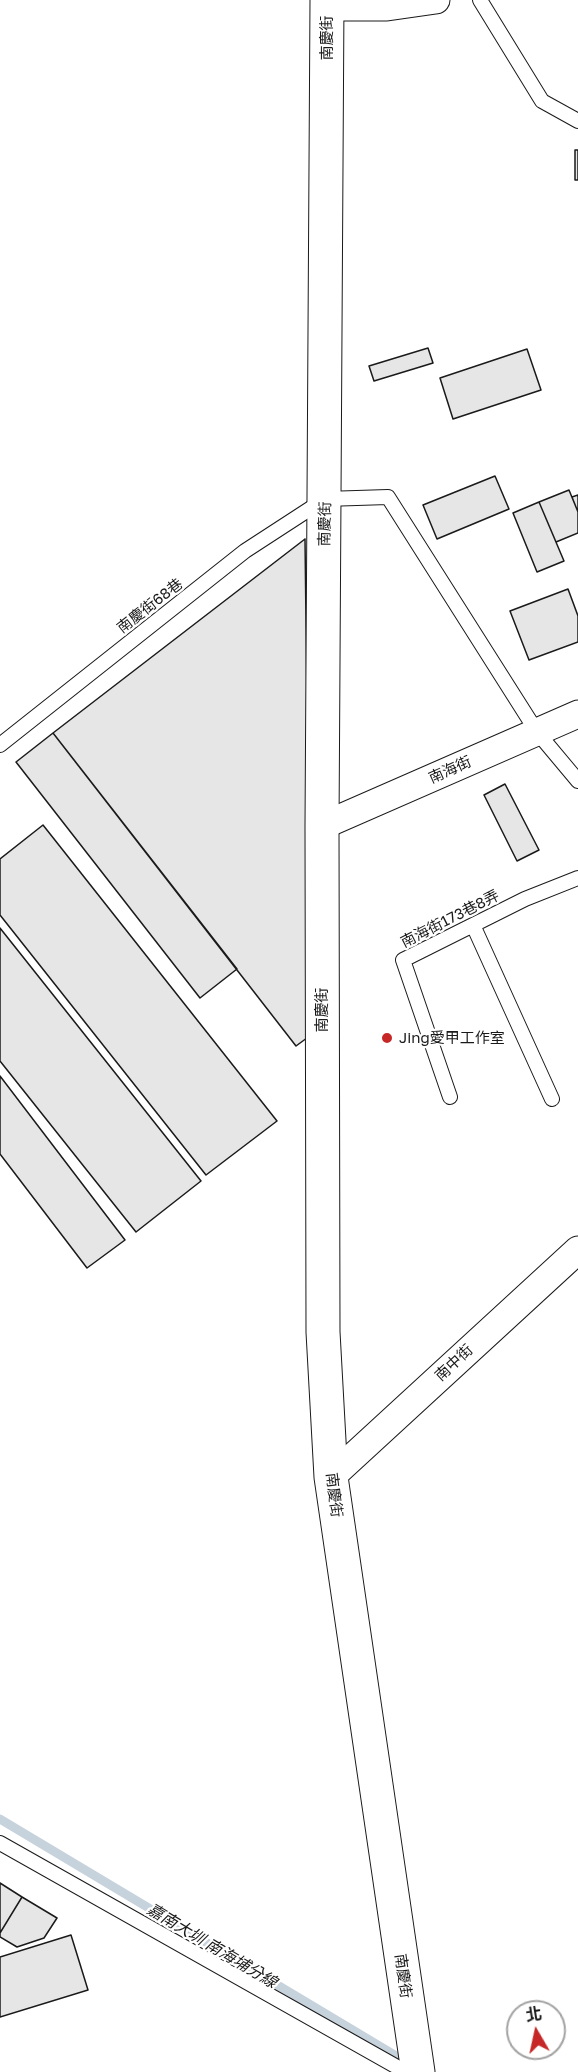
<!DOCTYPE html>
<html>
<head>
<meta charset="utf-8">
<style>
	body { margin:0 }
	#map { position:relative; width:578px; height:2072px; overflow:hidden; background:#fff; font-family:"Golos Text","Noto Sans TC",sans-serif }
	canvas { display:block }
	.north { position:absolute; left:506px; top:2000px; width:60px; height:60px; box-sizing:border-box; background:#fff; border:2px solid #a3a3a3; border-radius:50%; rotate:351deg; font-size:16px; font-weight:700; line-height:24px; text-align:center; color:#1a1a1a }
	.north::after { content:''; display:block; margin:auto; width:21px; height:27px; background:#c62828; clip-path:polygon(50% 0,100% 100%,50% 72%,0 100%) }
</style>
</head>
<body>
<div id="map">
<canvas width="578" height="2072"></canvas>
<div class="north">北</div>
</div>
<script>
const ctx = document.querySelector('canvas').getContext('2d');
ctx.lineJoin = 'round';
const shape = rows => new Path2D(rows.map(r => 'M' + r).join(''));
function strokePath(path, color, width, dash) { ctx.strokeStyle = color; ctx.lineWidth = width; ctx.lineCap = dash ? 'butt' : 'round'; ctx.setLineDash(dash || []); ctx.stroke(path); }
function fillPath(path, color) { ctx.fillStyle = color; ctx.fill(path, 'evenodd'); }
function drawText(font, color, halo, rows, align = 'center') {
  ctx.font = font + ' "Golos Text","Noto Sans TC",sans-serif'; ctx.lineWidth = 4.5; ctx.setLineDash([]); ctx.textBaseline = 'middle'; ctx.strokeStyle = halo; ctx.fillStyle = color; for (const [text, x, y, turn = 0] of rows) {
    ctx.save(); ctx.translate(x, y); ctx.rotate((+turn || 0) * Math.PI / 180); ctx.textAlign = isNaN(turn) ? turn : align; if (halo) ctx.strokeText(text, 0, 0); ctx.fillText(text, 0, 0); ctx.restore();
  }
}
const stream = shape([
	[0,1819,408,2063]
]);
const building = shape([
	[575,150,578,150,578,180,575,180,575,150],
	[428,348,433,363,374,381,369,366,428,348],
	[527,349,541,390,453,419,440,378,527,349],
	[495,476,509,509,437,539,423,505,495,476],
	[569,490,578,512,578,533,556,542,539,502,569,490],
	[578,495,578,512,572,497,578,495],
	[539,502,564,561,537,572,513,513,539,502],
	[305,539,311,1035,296,1046,53,733,305,539],
	[568,589,578,616,578,642,529,660,510,611,568,589],
	[53,733,237,969,200,998,16,762,53,733],
	[505,784,539,850,517,861,484,795,505,784],
	[43,825,277,1121,206,1175,0,915,0,859,43,825],
	[0,928,201,1181,136,1232,0,1061,0,928],
	[0,1076,125,1240,87,1268,0,1154,0,1076],
	[0,1883,22,1897,0,1933,0,1883],
	[22,1897,57,1918,44,1938,17,1947,0,1937,0,1933,22,1897],
	[71,1935,88,1990,0,2017,0,1957,71,1935]
]);
const service = shape([
	[480,0,542,101,578,121],
	[0,745,245,551,325,499,388,497,537,732,578,781],
	[473,925,552,1099],
	[450,1097,403,960,525,899,578,878],
	[0,1843,406,2072]
]);
const minor = shape([
	[327,7,387,7,436,0],
	[322,826,578,714],
	[331,1477,578,1250]
]);
const tertiary = shape([
	[327,0,322,826,323,1332,331,1477,418,2072]
]);
const markers = [
	[387,1038,6,"#c62828"]
];
const streetNames = [
	["南慶街",327,38,-90],
	["南慶街",325,524,-89],
	["南慶街68巷",150,606,-38],
	["南海街",450,770,-24],
	["南海街173巷8弄",450,919,-27],
	["南慶街",322,1010,-90],
	["南中街",454,1363,-43],
	["南慶街",334,1495,83],
	["南慶街",403,1976,82]
];
const poiNames = [
	["Jing愛甲工作室",399,1038]
];
const waterNames = [
	["嘉南大圳 南海埔分線",212,1946,31]
];
strokePath(stream, '#c6d2dc', 9);
fillPath(building, '#e6e6e6');
strokePath(building, '#1a1a1a', 1.5);
strokePath(service, '#1a1a1a', 16);
strokePath(minor, '#1a1a1a', 29);
strokePath(tertiary, '#1a1a1a', 35);
strokePath(service, '#fff', 14);
strokePath(minor, '#fff', 27);
strokePath(tertiary, '#fff', 33);
for (const [x, y, r, color] of markers) { const dot = new Path2D(); dot.arc(x, y, r, 0, 2 * Math.PI); ctx.fillStyle = color; ctx.fill(dot); strokePath(dot, '#fff', 2); }
drawText('15px', '#1a1a1a', '#fff', streetNames);
drawText('15px', '#1a1a1a', '#fff', poiNames, 'left');
drawText('italic 16px', '#1a1a1a', '#fff', waterNames);
</script>
</body>
</html>
